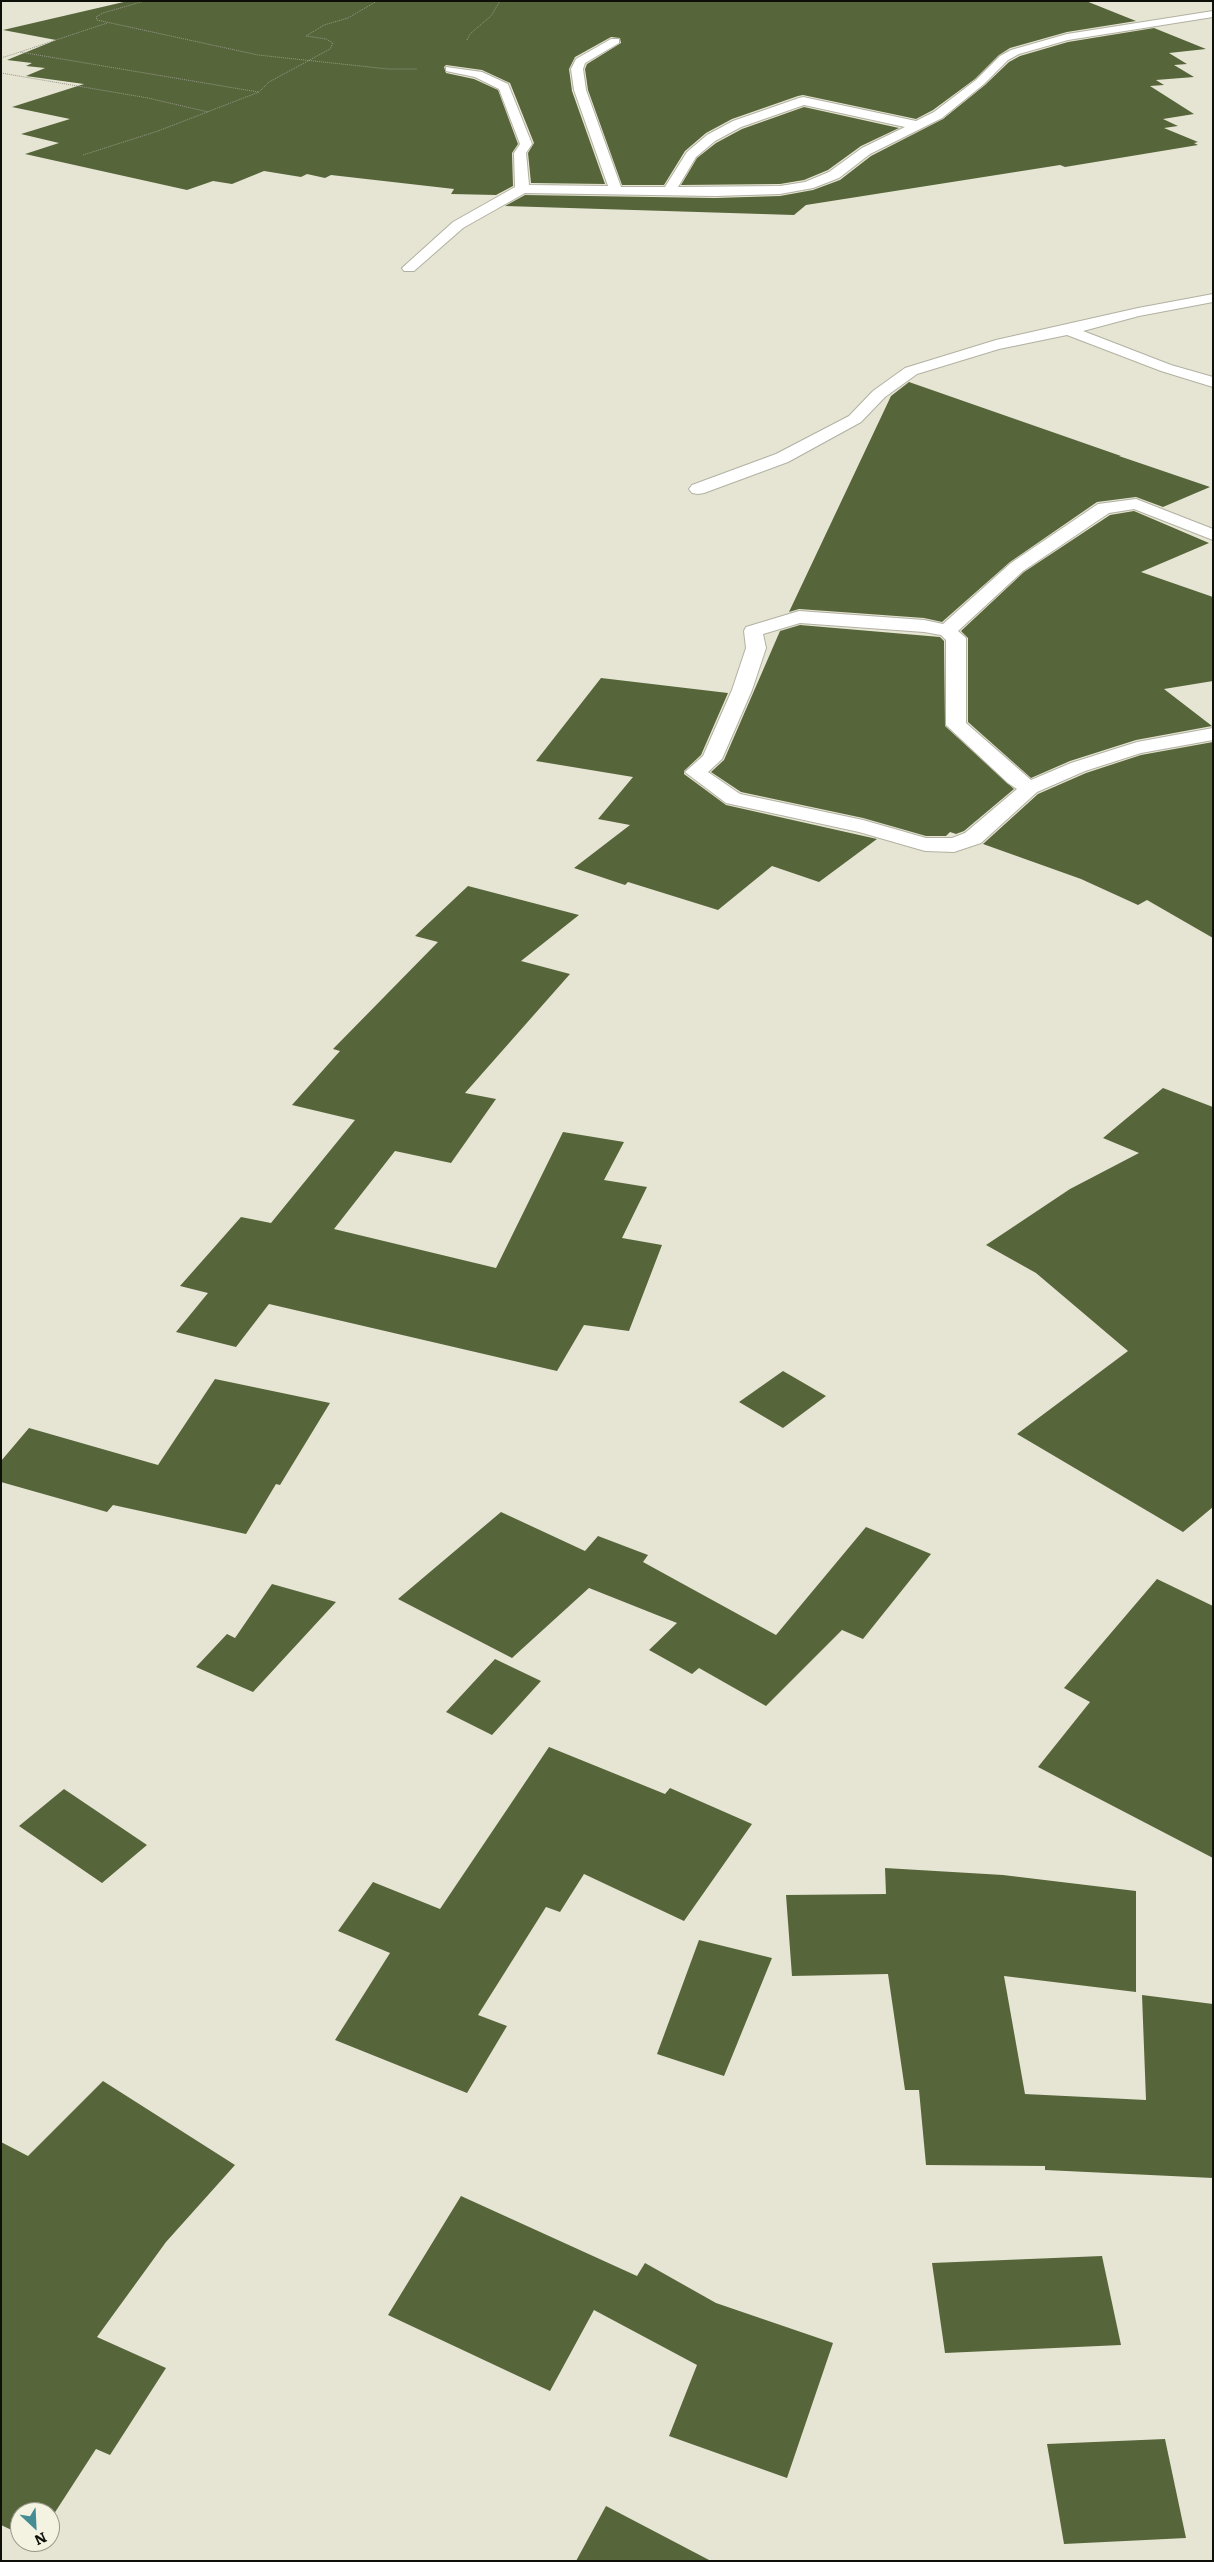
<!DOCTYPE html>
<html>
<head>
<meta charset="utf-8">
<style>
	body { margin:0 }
	#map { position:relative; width:1214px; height:2562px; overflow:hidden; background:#e6e5d4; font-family:Literata,serif }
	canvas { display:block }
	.frame { position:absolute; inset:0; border:2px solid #0f0f09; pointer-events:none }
	.north { position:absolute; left:10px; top:2502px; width:50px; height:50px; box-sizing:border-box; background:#f4f3e1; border:1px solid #98988b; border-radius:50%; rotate:155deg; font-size:14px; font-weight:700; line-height:20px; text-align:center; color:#0f0f09 }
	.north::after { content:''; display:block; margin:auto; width:18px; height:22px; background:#458c94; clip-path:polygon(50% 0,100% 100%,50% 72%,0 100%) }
</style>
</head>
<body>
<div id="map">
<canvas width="1214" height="2562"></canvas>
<div class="frame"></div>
<div class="north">N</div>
</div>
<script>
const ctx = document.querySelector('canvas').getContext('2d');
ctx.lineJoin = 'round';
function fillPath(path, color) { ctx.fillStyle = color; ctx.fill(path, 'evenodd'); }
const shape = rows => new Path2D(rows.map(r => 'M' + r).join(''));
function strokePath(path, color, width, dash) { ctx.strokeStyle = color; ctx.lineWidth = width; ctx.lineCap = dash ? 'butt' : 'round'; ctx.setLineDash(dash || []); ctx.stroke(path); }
const building = shape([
	[128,1,1086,1,1136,21,1067,32,1010,48,999,55,975,79,933,110,916,119,803,95,798,96,732,119,706,133,685,151,664,185,622,185,588,90,585,69,587,64,621,43,620,38,611,37,575,57,569,69,572,91,605,184,531,183,528,153,534,143,510,83,482,70,446,65,444,67,446,73,474,79,498,90,518,144,512,153,513,186,496,195,451,194,454,189,331,175,325,178,307,174,301,177,264,171,232,184,213,181,187,190,25,154,59,143,21,134,70,119,12,107,84,84,26,76,45,68,26,66,32,63,7,60,56,40,3,30],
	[1154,28,1206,49,1169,53,1187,64,1174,65,1194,77,1156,80,1164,85,1150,86,1194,114,1163,119,1178,126,1164,128,1198,142,1194,143,1198,145,1065,167,1060,165,806,205,794,215,505,206,525,195,715,198,780,196,813,190,840,180,871,156,943,119,985,85,1009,62,1020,56,1068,42],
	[804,107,899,128,861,146,828,170,804,180,780,184,681,185,697,158,716,143,742,129],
	[909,382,1121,456,1119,456,1210,487,1163,507,1136,497,1097,502,1010,562,942,622,924,618,799,609,789,612,891,396],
	[1134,511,1209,543,1141,572,1213,597,1213,681,1164,689,1212,726,1136,740,1070,761,1031,778,968,722,968,638,961,631,1024,572,1110,515],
	[800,625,940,637,944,641,945,726,1014,789,964,831,956,834,950,832,946,836,926,836,863,818,741,792,711,772,724,760,780,631],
	[601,678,728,693,701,755,684,771,684,774,726,805,877,839,819,882,772,866,718,910,628,882,625,885,574,868,630,825,598,819,633,777,536,761],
	[1213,742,1213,938,1147,900,1138,905,1081,879,983,844,1038,794,1086,773,1141,755],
	[468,886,579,915,521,961,570,974,465,1093,496,1099,451,1163,395,1151,334,1229,496,1268,563,1132,624,1142,604,1180,647,1187,622,1238,662,1245,629,1331,584,1325,557,1371,269,1304,236,1347,176,1332,208,1293,180,1286,241,1217,271,1223,355,1120,292,1105,340,1051,333,1049,438,942,415,936],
	[1163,1088,1213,1107,1213,1507,1183,1532,1017,1434,1128,1351,1036,1273,986,1245,1070,1189,1139,1153,1103,1138],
	[783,1371,826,1396,783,1428,739,1402],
	[215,1379,330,1403,280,1485,276,1484,246,1534,113,1505,107,1512,1,1482,1,1461,29,1428,158,1465],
	[501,1512,585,1551,598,1536,648,1555,643,1562,776,1635,866,1527,931,1554,863,1639,842,1630,766,1706,699,1668,692,1674,649,1650,677,1623,589,1588,512,1658,398,1599],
	[1157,1579,1213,1606,1213,1858,1038,1767,1090,1702,1064,1688],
	[272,1584,336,1602,253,1692,196,1667,227,1634,235,1638],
	[495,1659,541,1681,492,1735,446,1712],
	[549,1747,665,1794,670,1788,752,1824,684,1921,584,1874,560,1912,546,1907,478,2015,507,2026,467,2093,335,2040,390,1953,338,1931,373,1882,440,1909],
	[64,1789,147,1845,102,1883,19,1826],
	[885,1868,1003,1875,1136,1891,1136,1992,1004,1976,1025,2094,1146,2100,1142,1995,1213,2004,1213,2178,1045,2170,1045,2166,926,2165,919,2090,905,2090,888,1974,792,1976,786,1895,886,1894],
	[699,1940,772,1958,724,2076,657,2054],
	[103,2081,235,2165,166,2242,97,2337,166,2368,110,2455,96,2449,50,2520,50,2512,20,2512,20,2534,1,2525,1,2142,28,2156],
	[461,2196,637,2276,645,2263,716,2303,833,2343,787,2478,669,2436,697,2365,594,2310,550,2391,388,2315],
	[1102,2256,1121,2345,945,2353,932,2263],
	[1165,2439,1186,2538,1064,2544,1047,2444],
	[606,2506,711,2561,576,2561]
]);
const path = shape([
	[144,1,103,13,96,17,97,20,258,55,388,69,417,69],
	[107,23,20,52,258,92],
	[467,40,470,34,491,16,500,1],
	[1,58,20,52],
	[1,73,148,98,208,112],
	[83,155,158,131,259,92,269,82,330,49,333,43,326,39,306,36,324,25,348,18,377,1]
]);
const minor = shape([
	[1213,11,1213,17,1068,40,1019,54,1008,60,984,84,942,118,870,154,839,178,813,188,780,194,715,196,525,193,463,228,414,271,404,271,402,268,453,222,515,187,514,153,520,144,499,89,475,77,446,71,446,67,482,72,508,84,532,144,526,153,529,185,608,186,574,90,571,69,576,59,611,39,619,39,619,43,585,63,583,69,586,90,621,187,665,187,687,152,707,135,733,121,799,98,803,97,916,121,934,112,976,80,1000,56,1011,50,1067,34,1213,11],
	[804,105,905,127,862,148,829,172,805,182,780,186,678,187,696,157,715,141,741,127,804,105],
	[1213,294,1213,302,1139,316,1083,331,1171,365,1213,377,1213,387,1161,371,1067,335,999,349,917,374,885,397,861,422,788,462,704,493,698,494,692,493,689,489,692,485,776,454,849,416,873,391,905,368,996,340,1138,308,1213,294],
	[1136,499,1213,529,1213,540,1134,509,1109,513,1023,571,958,631,966,638,966,723,1031,780,1071,763,1137,742,1213,728,1213,740,1141,753,1085,771,1037,792,981,843,954,852,925,851,859,832,726,803,685,772,703,756,732,690,746,648,744,631,746,627,799,611,924,620,943,624,1011,563,1098,504,1136,499],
	[800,623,924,632,941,635,946,640,946,725,1008,783,1017,789,965,833,952,838,926,838,863,820,740,794,708,772,722,759,752,690,766,648,763,634,800,623]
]);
fillPath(building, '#57663a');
strokePath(minor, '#b2b1a1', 2);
strokePath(path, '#969689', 1, [1, 1]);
fillPath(minor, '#fff');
</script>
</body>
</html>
